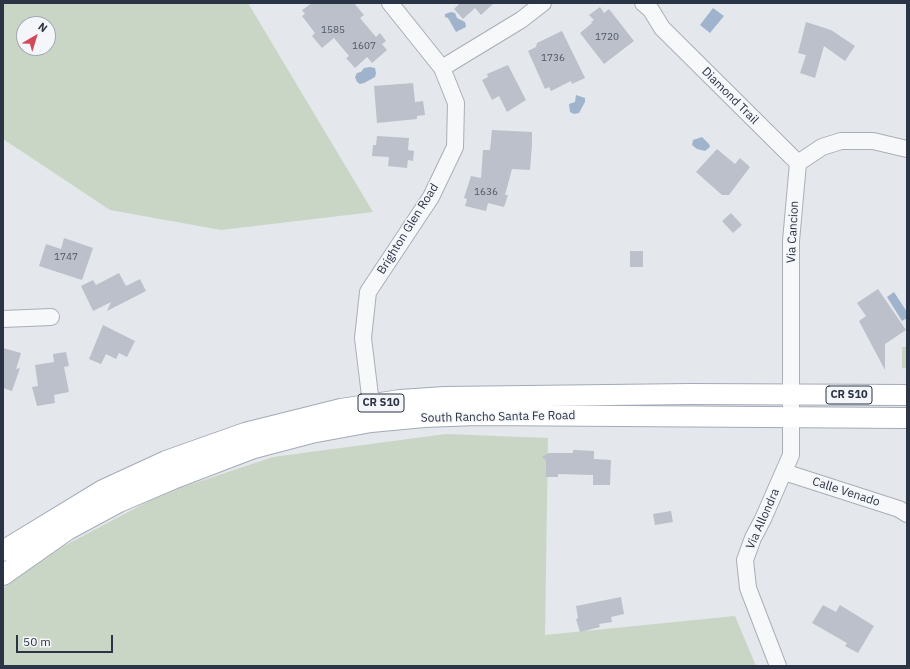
<!DOCTYPE html>
<html>
<head>
<meta charset="utf-8">
<style>
	body { margin:0 }
	#map { position:relative; width:910px; height:669px; overflow:hidden; background:#e4e7ec; font-family:"IBM Plex Sans",sans-serif }
	canvas { display:block }
	.frame { position:absolute; inset:0; border:4px solid #2b3445; pointer-events:none }
	.north { position:absolute; left:16px; top:16px; width:40px; height:40px; box-sizing:border-box; background:#f4f6f9; border:1px solid #a4a8b1; border-radius:50%; rotate:38deg; font-size:11px; font-weight:700; line-height:16px; text-align:center; color:#2b3445 }
	.north::after { content:''; display:block; margin:auto; width:14px; height:18px; background:#d1495b; clip-path:polygon(50% 0,100% 100%,50% 72%,0 100%) }
	.scale { position:absolute; left:16px; top:635px; width:97px; height:18px; box-sizing:border-box; border:2px solid #2b3445; border-top:0; padding-left:5px; font-size:12px; line-height:14px; white-space:nowrap; color:#2b3445; -webkit-text-stroke:3px #f4f6f9; paint-order:stroke }
</style>
</head>
<body>
<div id="map">
<canvas width="910" height="669"></canvas>
<div class="frame"></div>
<div class="north">N</div>
<div class="scale">50 m</div>
</div>
<script>
const ctx = document.querySelector('canvas').getContext('2d');
ctx.lineJoin = 'round';
function fillPath(path, color) { ctx.fillStyle = color; ctx.fill(path, 'evenodd'); }
const shape = rows => new Path2D(rows.map(r => 'M' + r).join(''));
function strokePath(path, color, width, dash) { ctx.strokeStyle = color; ctx.lineWidth = width; ctx.lineCap = dash ? 'butt' : 'round'; ctx.setLineDash(dash || []); ctx.stroke(path); }
function drawText(font, color, halo, rows, align = 'center') {
  ctx.font = font + ' "IBM Plex Sans",sans-serif'; ctx.lineWidth = 3; ctx.setLineDash([]); ctx.textBaseline = 'middle'; ctx.strokeStyle = halo; ctx.fillStyle = color; for (const [text, x, y, turn = 0] of rows) {
    ctx.save(); ctx.translate(x, y); ctx.rotate((+turn || 0) * Math.PI / 180); ctx.textAlign = isNaN(turn) ? turn : align; if (halo) ctx.strokeText(text, 0, 0); ctx.fillText(text, 0, 0); ctx.restore();
  }
}
const green = shape([
	[3,3,248,3,373,212,221,230,110,210,3,139],
	[24,24,48,24,48,48,24,48],
	[902,347,907,347,907,368,902,368],
	[446,434,548,438,545,635,735,616,756,666,3,666,3,588,62,547,162,494,273,457]
]);
const water = shape([
	[713,8,724,16,710,33,700,25],
	[451,12,455,13,457,18,465,22,466,27,456,32,448,18,445,17,445,14],
	[370,67,375,68,376,73,375,77,364,83,360,84,357,82,355,77,357,73,361,72,364,68],
	[576,95,585,98,585,102,579,113,574,114,570,112,569,104,575,102],
	[702,137,709,144,710,147,705,151,697,149,692,145,693,140],
	[894,292,907,312,907,318,902,321,887,297]
]);
const building = shape([
	[312,3,354,3,364,15,360,18,376,37,380,33,386,41,382,44,387,50,372,63,367,57,355,68,346,58,349,56,334,38,322,48,312,36,315,33,302,16,305,14,302,10],
	[460,3,494,3,481,15,475,8,463,19,454,9],
	[600,7,604,13,609,9,634,41,604,64,580,33,592,23,591,22,594,20,589,15],
	[806,22,831,30,855,46,845,61,824,46,815,78,800,73,806,55,798,53],
	[562,31,585,78,572,84,571,81,551,91,549,87,545,89,528,51,536,47,537,43],
	[508,65,526,100,507,112,499,96,492,100,482,80,488,77,487,74],
	[413,83,415,102,423,101,425,115,417,116,417,119,377,123,374,86],
	[492,130,532,132,532,145,530,170,512,169,505,195,508,195,504,207,488,203,486,211,465,206,467,199,464,198,471,176,481,178,483,150,490,150],
	[377,136,409,138,408,150,414,151,413,161,408,160,407,168,388,166,389,157,372,156,373,145,376,145],
	[717,149,735,164,740,158,750,167,729,195,722,195,696,172],
	[731,213,742,225,733,233,722,221],
	[64,238,93,248,82,280,39,266,46,244,61,249],
	[630,251,643,251,643,267,630,267],
	[119,273,126,286,140,279,146,291,107,311,111,302,93,311,81,286,93,280,96,285],
	[878,289,906,330,885,344,885,370,859,321,866,316,857,303],
	[103,325,135,341,127,357,119,353,116,359,106,354,101,364,89,359],
	[3,348,21,353,16,369,20,368,12,391,3,388],
	[66,352,69,366,64,367,69,392,54,395,55,403,37,406,32,387,38,386,35,365,54,362,53,354],
	[573,450,594,451,594,459,611,460,610,485,593,485,593,475,558,474,558,477,546,477,546,460,542,457,549,453,573,453],
	[671,511,673,522,655,525,653,514],
	[621,597,624,614,611,617,612,622,599,624,600,627,580,632,576,619,578,618,576,606],
	[823,605,836,612,840,605,874,626,858,653,845,646,847,643,812,623]
]);
const minor = shape([
	[643,3,651,10,662,28,798,163],
	[442,68,521,20,543,3],
	[3,319,51,317],
	[371,404,363,338,368,292,431,197,455,147,456,103,442,68,390,3],
	[784,472,899,509,907,514],
	[778,666,748,588,745,560,753,538,763,519,791,455,791,241,798,163,822,147,841,141,873,141,907,149]
]);
const major = shape([
	[3,551,103,490,166,461,245,433,341,409,400,400,445,397,690,394,907,395],
	[3,575,67,530,119,502,173,479,254,448,311,433,371,422,424,417,477,415,907,418]
]);
const numberNames = [
	["1585",333,30],
	["1720",607,37],
	["1607",364,46],
	["1736",553,58],
	["1636",486,192],
	["1747",66,257]
];
const shields = [
	[849,395,46],
	[381,403,46]
];
const shieldNames = [
	["CR S10",849,395],
	["CR S10",381,403]
];
const streetNames = [
	["Diamond Trail",730,96,45],
	["Brighton Glen Road",408,229,-58],
	["Via Cancion",793,232,-87],
	["South Rancho Santa Fe Road",498,417,-1],
	["Calle Venado",846,492,18],
	["Via Allondra",763,519,-66]
];
fillPath(green, '#c9d6c5');
fillPath(water, '#9fb4cc');
fillPath(building, '#bbc0ca');
strokePath(minor, '#a9aeb7', 18);
strokePath(major, '#a3abb8', 22);
strokePath(minor, '#f7f8fa', 16);
strokePath(major, '#fff', 20);
drawText('10px', '#4f5766', null, numberNames);
for (const [x, y, w] of shields) { const box = new Path2D(); box.roundRect(x - w / 2, y - 9, w, 18, 3); ctx.fillStyle = '#f4f6f9'; ctx.fill(box); strokePath(box, '#2b3445', 1); }
drawText('bold 11px', '#2b3445', null, shieldNames);
drawText('12px', '#2b3445', '#f4f6f9', streetNames);
</script>
</body>
</html>
